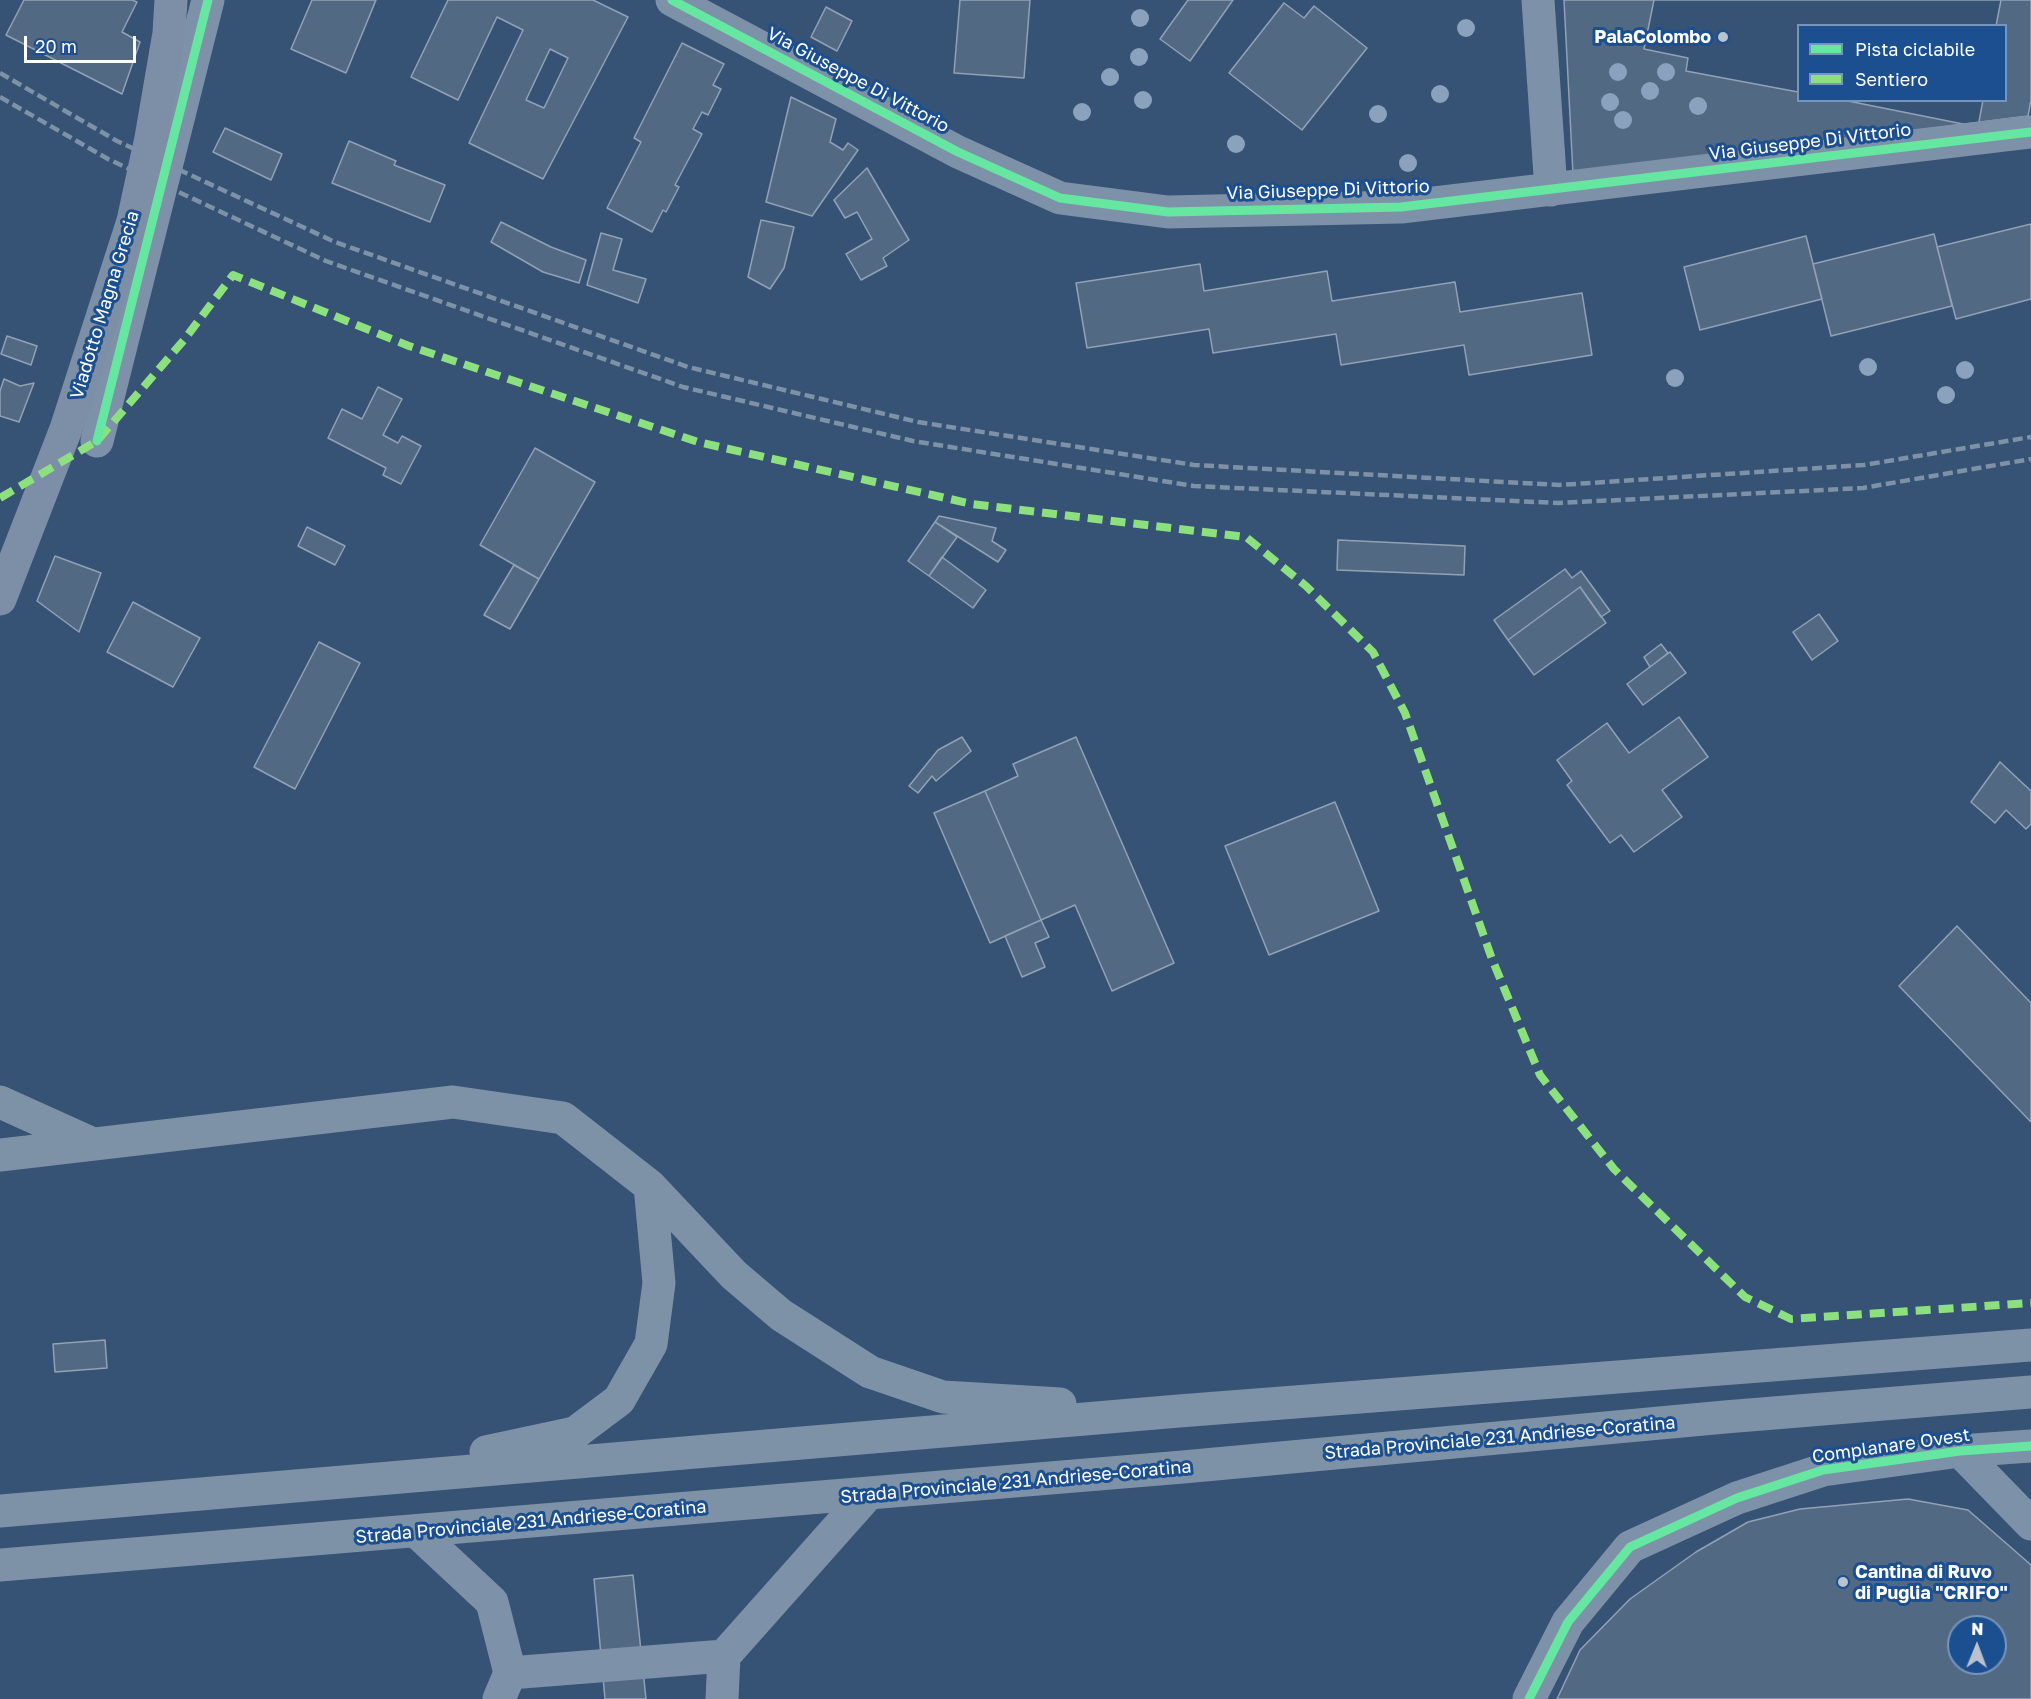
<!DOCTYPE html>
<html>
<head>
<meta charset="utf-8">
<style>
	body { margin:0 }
	#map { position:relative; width:2031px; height:1699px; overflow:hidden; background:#365274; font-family:"Golos Text",sans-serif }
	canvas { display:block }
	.legend { position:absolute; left:1797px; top:24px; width:210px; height:78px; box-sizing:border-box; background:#1b4f8f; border:2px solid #7695bc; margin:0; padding:8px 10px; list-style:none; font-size:18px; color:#fff }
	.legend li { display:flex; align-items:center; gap:12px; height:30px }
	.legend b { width:30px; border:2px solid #7695bc }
	.north { position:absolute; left:1947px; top:1615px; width:60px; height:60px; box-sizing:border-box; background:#1b4f8f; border:2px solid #7695bc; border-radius:50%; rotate:1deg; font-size:16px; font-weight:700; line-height:24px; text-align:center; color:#fff }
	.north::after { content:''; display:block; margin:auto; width:21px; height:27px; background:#b9c2ce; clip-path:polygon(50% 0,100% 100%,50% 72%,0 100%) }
	.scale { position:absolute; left:24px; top:36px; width:112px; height:27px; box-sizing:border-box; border:3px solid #fff; border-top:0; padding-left:8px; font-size:18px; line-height:21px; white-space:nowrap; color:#fff; -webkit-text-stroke:4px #1b4f8f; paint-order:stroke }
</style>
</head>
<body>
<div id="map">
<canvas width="2031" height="1699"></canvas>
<ul class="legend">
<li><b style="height:8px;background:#66e7a1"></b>Pista ciclabile</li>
<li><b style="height:8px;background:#8de07e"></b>Sentiero</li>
</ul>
<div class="north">N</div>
<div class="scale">20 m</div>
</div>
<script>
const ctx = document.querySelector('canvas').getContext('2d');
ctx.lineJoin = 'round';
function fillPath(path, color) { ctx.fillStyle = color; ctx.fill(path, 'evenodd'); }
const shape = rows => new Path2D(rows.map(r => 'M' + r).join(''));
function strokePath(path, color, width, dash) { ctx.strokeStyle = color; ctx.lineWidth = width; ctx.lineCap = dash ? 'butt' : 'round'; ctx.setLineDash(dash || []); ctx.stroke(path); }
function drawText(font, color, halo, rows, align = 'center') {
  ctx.font = font + ' "Golos Text",sans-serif'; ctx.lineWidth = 6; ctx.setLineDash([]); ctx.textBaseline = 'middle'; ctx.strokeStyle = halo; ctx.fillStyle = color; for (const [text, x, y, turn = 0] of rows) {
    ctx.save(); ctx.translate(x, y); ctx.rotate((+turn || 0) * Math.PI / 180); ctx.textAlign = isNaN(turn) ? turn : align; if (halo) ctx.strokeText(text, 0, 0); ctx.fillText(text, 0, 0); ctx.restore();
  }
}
const building = shape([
	[24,0,132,0,137,2,122,32,140,42,122,94,6,35,24,0],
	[312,0,376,0,346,73,291,49,312,0],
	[448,0,593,0,628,17,543,179,469,143,523,30,497,17,458,100,411,77,448,0],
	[550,49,568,58,544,108,526,100,550,49],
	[960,0,1030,0,1024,78,954,73,960,0],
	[1188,0,1233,0,1190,61,1160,39,1188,0],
	[1564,0,2031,0,2031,100,2028,116,1573,174,1564,0],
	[1798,26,2006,26,2006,100,1798,100,1798,26],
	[1654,0,2001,0,1996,26,1798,26,1798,92,1686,71,1688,58,1644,49,1654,0],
	[1284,3,1304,18,1314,6,1367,48,1302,130,1229,73,1284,3],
	[826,7,852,21,837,51,811,37,826,7],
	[682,43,724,64,713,85,721,89,708,115,702,112,693,129,702,134,675,185,679,187,666,212,663,210,652,232,607,208,641,142,634,138,682,43],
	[791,97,836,119,830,142,843,150,848,143,858,150,812,216,766,202,791,97],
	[1843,100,1983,100,1978,127,1843,100],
	[225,128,282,154,271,180,213,152,225,128],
	[349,141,396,161,394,165,445,185,430,222,332,183,349,141],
	[867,168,909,240,883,258,887,266,861,280,846,254,872,239,857,212,845,218,834,200,867,168],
	[761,220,794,227,784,268,770,289,748,277,761,220],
	[501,222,551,247,586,260,579,283,543,272,491,242,501,222],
	[2031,224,2031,299,1956,319,1937,247,2031,224],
	[601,233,622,239,613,270,646,279,638,303,587,285,601,233],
	[1934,234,1952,306,1831,336,1813,264,1934,234],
	[1806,236,1822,299,1700,330,1684,267,1806,236],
	[1200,264,1204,291,1327,271,1332,301,1455,282,1460,312,1582,293,1592,355,1469,375,1464,345,1341,365,1336,334,1213,353,1209,329,1087,348,1076,283,1200,264],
	[7,336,37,346,31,365,1,354,7,336],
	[4,379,20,386,34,383,19,422,0,416,0,391,4,379],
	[378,387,402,399,383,435,398,443,402,436,421,446,401,484,383,475,386,468,328,438,342,409,362,419,378,387],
	[535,448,595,482,539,579,480,545,535,448],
	[939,516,996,528,992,541,1006,550,998,562,935,522,939,516],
	[935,522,957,537,929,576,908,561,935,522],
	[307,527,345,546,335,565,298,546,307,527],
	[1338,540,1465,546,1464,575,1337,570,1338,540],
	[55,556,101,573,79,632,37,601,55,556],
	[942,557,986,590,973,608,929,576,942,557],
	[514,565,539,579,510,629,484,615,514,565],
	[1565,569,1572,578,1581,571,1610,611,1601,617,1580,587,1508,640,1494,620,1565,569],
	[1580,587,1606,623,1534,675,1508,640,1580,587],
	[133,602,200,638,173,687,107,652,133,602],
	[1819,614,1838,641,1812,660,1793,632,1819,614],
	[319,642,360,663,295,789,254,767,319,642],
	[1661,644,1668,653,1650,667,1644,657,1661,644],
	[1670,652,1686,673,1643,705,1627,684,1670,652],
	[1679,717,1708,757,1662,790,1682,817,1634,852,1621,835,1610,843,1567,785,1572,781,1557,760,1607,723,1629,753,1679,717],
	[962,737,971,751,936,781,932,776,918,793,909,786,938,750,962,737],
	[1076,737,1174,963,1112,991,1075,905,1041,920,985,791,1018,776,1013,764,1076,737],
	[2000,762,2031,791,2031,824,2026,829,2006,810,1995,823,1971,802,2000,762],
	[985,791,1041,920,990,943,934,813,985,791],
	[1335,802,1379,911,1269,955,1225,846,1335,802],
	[1041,920,1049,937,1035,943,1045,967,1022,977,1005,936,1041,920],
	[1957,926,2031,1003,2031,1122,1899,986,1957,926],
	[105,1340,107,1368,55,1372,53,1344,105,1340],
	[1908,1499,1968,1510,2031,1565,2031,1699,1557,1699,1580,1650,1630,1599,1696,1552,1748,1522,1800,1509,1908,1499],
	[1959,1627,1995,1627,1995,1663,1959,1663,1959,1627],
	[633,1575,646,1699,605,1699,594,1579,633,1575]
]);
const minor = shape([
	[672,0,958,152,1060,198,1168,212,1401,207,2031,132],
	[1538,0,1551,190],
	[97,441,208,0],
	[1960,1451,2031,1524],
	[417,1532,492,1602,510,1673,724,1656,868,1494],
	[499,1699,510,1673],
	[722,1699,724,1656],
	[1529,1699,1568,1622,1630,1547,1737,1498,1823,1470,1960,1451,2031,1446]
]);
const highway = shape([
	[0,1102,93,1144],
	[0,1155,453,1102,563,1118,650,1186,734,1275,781,1315,870,1372,943,1397,1060,1404],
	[486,1452,575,1433,619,1400,651,1344,659,1283,650,1186],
	[0,1511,1179,1411,2031,1345],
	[0,1565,1183,1467,1725,1417,2031,1392]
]);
const rail = shape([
	[0,73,117,141,335,242,688,367,918,422,1194,465,1559,485,1864,465,2031,437],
	[0,97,108,159,326,261,683,387,913,441,1194,486,1558,503,1863,488,2031,459]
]);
const majorBridge = shape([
	[0,599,66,429,133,221,151,138,169,33,171,0]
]);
const quiet = shape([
	[0,498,97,441,184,340,233,275,409,346,698,442,972,504,1246,537,1306,586,1373,652,1405,713,1492,959,1540,1075,1614,1169,1745,1297,1791,1319,2031,1303]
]);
const cycleway = shape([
	[672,0,958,152,1060,198,1168,212,1401,207,2031,132],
	[97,441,208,0],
	[1529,1699,1568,1622,1630,1547,1737,1498,1823,1470,1960,1451,2031,1446]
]);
const trees = [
	[1140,18],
	[1466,28],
	[1139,57],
	[1618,72],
	[1666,72],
	[1110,77],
	[1650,91],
	[1440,94],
	[1143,100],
	[1610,102],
	[1698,106],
	[1082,112],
	[1378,114],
	[1623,120],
	[1236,144],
	[1408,163],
	[1868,367],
	[1965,370],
	[1675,378],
	[1946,395]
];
const markers = [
	[1723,37,6,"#b9c2ce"],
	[1843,1582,6,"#b9c2ce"]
];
const poiNames = [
	["PalaColombo",1711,37],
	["Cantina di Ruvo",1855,1572,"left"],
	["di Puglia \"CRIFO\"",1855,1593,"left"]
];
const streetNames = [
	["Via Giuseppe Di Vittorio",858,80,28],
	["Via Giuseppe Di Vittorio",1810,142,-7],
	["Via Giuseppe Di Vittorio",1328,190,-2],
	["Viadotto Magna Grecia",105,305,-73],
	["Strada Provinciale 231 Andriese-Coratina",1500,1438,-5],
	["Complanare Ovest",1891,1446,-8],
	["Strada Provinciale 231 Andriese-Coratina",1016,1482,-5],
	["Strada Provinciale 231 Andriese-Coratina",531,1522,-5]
];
fillPath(building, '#526984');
strokePath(building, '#92a2b6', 1.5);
strokePath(minor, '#7d92a8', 33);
strokePath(highway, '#7e92a7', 33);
strokePath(rail, '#7e92a7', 4.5, [10, 4.5]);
strokePath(majorBridge, '#7d8ea7', 33);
strokePath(quiet, '#8de07e', 8, [15, 8]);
strokePath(cycleway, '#66e7a1', 9);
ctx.fillStyle = '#8aa2be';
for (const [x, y] of trees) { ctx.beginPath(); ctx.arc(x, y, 9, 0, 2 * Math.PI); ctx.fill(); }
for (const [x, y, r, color] of markers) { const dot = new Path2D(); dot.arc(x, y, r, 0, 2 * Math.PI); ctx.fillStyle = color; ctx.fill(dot); strokePath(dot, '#1b4f8f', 2); }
drawText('bold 18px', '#fff', '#1b4f8f', poiNames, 'right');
drawText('18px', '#fff', '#1b4f8f', streetNames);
</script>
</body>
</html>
